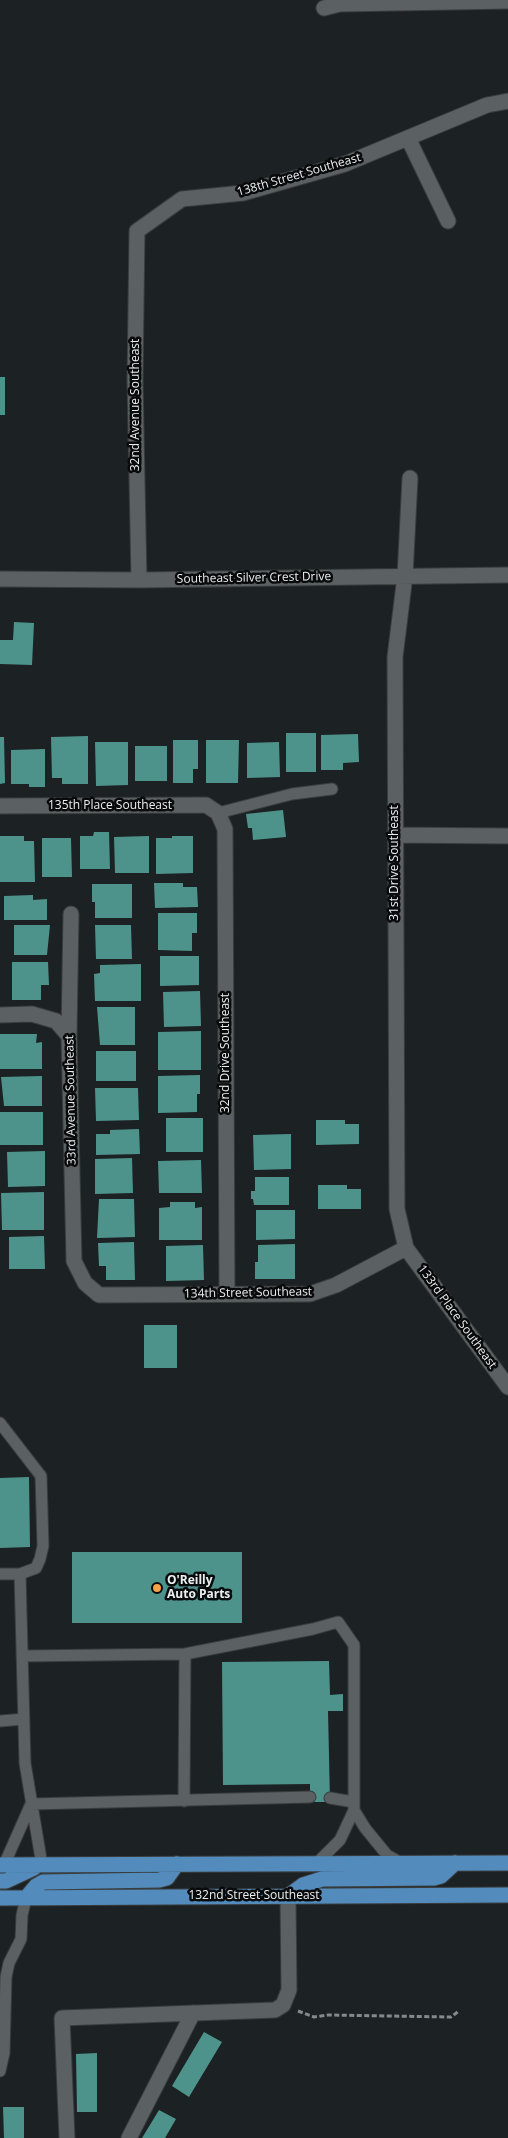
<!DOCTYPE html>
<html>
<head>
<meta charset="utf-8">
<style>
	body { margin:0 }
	canvas { display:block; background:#1c2123 }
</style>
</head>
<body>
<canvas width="508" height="2138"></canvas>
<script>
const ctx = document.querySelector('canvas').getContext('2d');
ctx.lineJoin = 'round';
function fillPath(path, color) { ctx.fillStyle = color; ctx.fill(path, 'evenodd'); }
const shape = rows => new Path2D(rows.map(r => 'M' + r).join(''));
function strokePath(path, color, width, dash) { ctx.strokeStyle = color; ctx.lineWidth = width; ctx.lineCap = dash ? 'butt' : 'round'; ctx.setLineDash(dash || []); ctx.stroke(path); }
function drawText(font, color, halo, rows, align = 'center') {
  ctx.font = font + ' "Open Sans",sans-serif'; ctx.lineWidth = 5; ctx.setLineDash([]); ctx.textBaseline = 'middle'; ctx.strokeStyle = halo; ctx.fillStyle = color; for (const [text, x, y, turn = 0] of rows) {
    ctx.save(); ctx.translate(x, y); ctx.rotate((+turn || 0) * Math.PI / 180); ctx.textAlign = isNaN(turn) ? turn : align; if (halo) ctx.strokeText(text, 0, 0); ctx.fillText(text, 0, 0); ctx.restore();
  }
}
const building = shape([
	[0,377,5,377,5,415,0,415],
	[14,622,34,623,32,665,0,664,0,640,13,640],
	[286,733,316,733,316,772,286,772],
	[358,734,359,762,343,763,343,770,321,770,321,735],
	[88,736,88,784,62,784,62,778,52,778,51,737],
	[0,737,4,737,5,783,0,784],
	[173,740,198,740,198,769,193,769,193,783,173,783],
	[206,740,239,740,238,783,206,783],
	[95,742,128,742,128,785,96,786],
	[279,742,280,777,247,778,247,743],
	[135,746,167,746,167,781,135,781],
	[45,749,45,787,29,787,29,784,11,784,11,750],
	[283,810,286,837,253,840,252,828,248,828,246,814],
	[94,832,109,832,110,869,80,869,80,836,93,836],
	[0,836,24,836,24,841,34,841,35,882,0,882],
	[149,836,149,873,115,873,114,837],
	[172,836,193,836,193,873,156,874,156,838,172,838],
	[42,838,71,838,72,877,42,877],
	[154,883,183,883,183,887,197,887,198,907,155,908],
	[92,884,132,884,132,918,95,918,95,902,92,902],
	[33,895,33,900,47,899,47,920,4,920,4,896],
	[158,913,197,913,197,933,192,933,192,951,158,950],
	[14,925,50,925,47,955,14,955],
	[95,925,131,925,132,959,96,959],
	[160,956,199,956,199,985,160,986],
	[12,962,48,962,49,985,41,985,41,1000,12,1000],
	[141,964,141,1001,95,1001,94,974,100,973,100,965],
	[200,991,201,1026,164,1027,163,992],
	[97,1007,135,1007,135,1045,100,1045],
	[201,1031,201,1070,158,1070,158,1032],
	[0,1034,37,1034,36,1043,42,1042,42,1069,0,1069],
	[96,1051,136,1051,136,1081,96,1081],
	[200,1075,200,1094,197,1094,197,1112,158,1113,158,1076],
	[42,1076,42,1106,4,1106,1,1077],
	[95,1088,138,1088,139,1120,96,1121],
	[0,1112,43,1112,43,1145,0,1145],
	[166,1118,203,1118,203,1152,166,1152],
	[316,1120,345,1120,345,1124,359,1124,359,1144,316,1145],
	[139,1129,140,1154,96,1155,96,1134,110,1134,110,1130],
	[291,1134,291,1169,254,1170,253,1135],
	[45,1151,45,1186,8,1187,7,1152],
	[132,1158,133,1193,95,1194,95,1159],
	[201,1160,202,1193,159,1193,158,1161],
	[255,1177,289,1177,289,1205,254,1205,253,1199,251,1199,251,1191,255,1191],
	[318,1185,347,1185,347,1189,361,1189,361,1209,318,1209],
	[44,1192,44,1230,2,1230,1,1193],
	[99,1199,134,1199,135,1237,97,1238],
	[170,1202,195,1202,195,1208,202,1207,202,1240,159,1240,159,1208,170,1207],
	[256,1210,295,1210,295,1239,256,1240],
	[44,1236,45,1269,9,1269,9,1237],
	[134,1242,135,1280,106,1280,106,1266,99,1266,98,1243],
	[295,1244,295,1279,255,1279,255,1262,258,1262,258,1245],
	[203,1245,204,1280,166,1281,166,1246],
	[144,1325,177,1325,177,1368,144,1368],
	[29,1477,30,1547,0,1548,0,1478],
	[72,1552,242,1552,242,1623,72,1623],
	[329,1661,330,1695,343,1694,343,1711,328,1711,330,1802,310,1802,310,1784,223,1785,222,1662],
	[204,2032,222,2042,189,2097,172,2086],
	[97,2053,97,2112,77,2112,76,2054],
	[3,2107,24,2107,24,2138,4,2138],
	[159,2110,176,2119,165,2138,142,2138]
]);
const path = shape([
	[298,2011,314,2017,328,2015,451,2017,459,2011]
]);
const lane = shape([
	[218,813,292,794,332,789],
	[0,1423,41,1476,43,1546,40,1559,36,1568,20,1574],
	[0,1574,20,1574,25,1763,42,1865],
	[22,1656,185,1654,313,1629,338,1622,354,1645,354,1810,340,1840,316,1864],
	[0,1721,24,1719],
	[330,1798,354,1802],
	[184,1801,185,1654],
	[31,1804,310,1797],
	[354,1810,365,1828,387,1855,401,1863],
	[4,1865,31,1804],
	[0,2071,4,2053,6,1977,9,1963,21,1939,22,1915,26,1898]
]);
const street = shape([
	[324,8,340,4,508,1],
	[408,138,448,221],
	[410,478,405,576,395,657,397,1209,406,1248,508,1387],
	[0,579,139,580,508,575],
	[139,580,135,380,137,231,182,199,243,193,345,164,487,105,508,101],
	[0,806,206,805,218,813,225,829,227,1294],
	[394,835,508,836],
	[71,914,69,1036,74,1261,85,1283,99,1295,310,1294,336,1285,406,1248],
	[0,1015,32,1014,56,1021,69,1036],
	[67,2138,62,2018,275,2010,283,2005,289,1990,288,1896],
	[129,2138,193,2013]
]);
const primary = shape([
	[0,1865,508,1863],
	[0,1881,6,1881,34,1868],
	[288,1896,303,1885,322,1879,434,1878,441,1876,455,1863],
	[0,1898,508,1895],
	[26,1898,36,1886,43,1882,159,1880,167,1878,177,1864]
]);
const markers = [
	[157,1588,5,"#f6a248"]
];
const streetNames = [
	["138th Street Southeast",299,175,-16],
	["32nd Avenue Southeast",136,405,-90],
	["Southeast Silver Crest Drive",254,578,-1],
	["135th Place Southeast",110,806],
	["31st Drive Southeast",395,863,-90],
	["32nd Drive Southeast",226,1053,-90],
	["33rd Avenue Southeast",71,1100,-91],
	["134th Street Southeast",248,1293,-1],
	["133rd Place Southeast",457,1317,54],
	["132nd Street Southeast",254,1896]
];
const poiNames = [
	["O'Reilly",167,1581],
	["Auto Parts",167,1595]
];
fillPath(building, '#4d938b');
strokePath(lane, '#393d3e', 13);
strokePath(street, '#393d3e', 17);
strokePath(primary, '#393d3e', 17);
strokePath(path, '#84898a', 3, [5, 2.5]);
strokePath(lane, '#5b6062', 11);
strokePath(street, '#5b6062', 15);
strokePath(primary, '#538cbc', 15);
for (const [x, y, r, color] of markers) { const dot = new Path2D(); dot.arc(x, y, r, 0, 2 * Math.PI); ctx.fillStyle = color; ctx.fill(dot); strokePath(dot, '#080a0b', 2); }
drawText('12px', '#ebeff0', '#080a0b', streetNames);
drawText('bold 12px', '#ebeff0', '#080a0b', poiNames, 'left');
</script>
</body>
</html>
